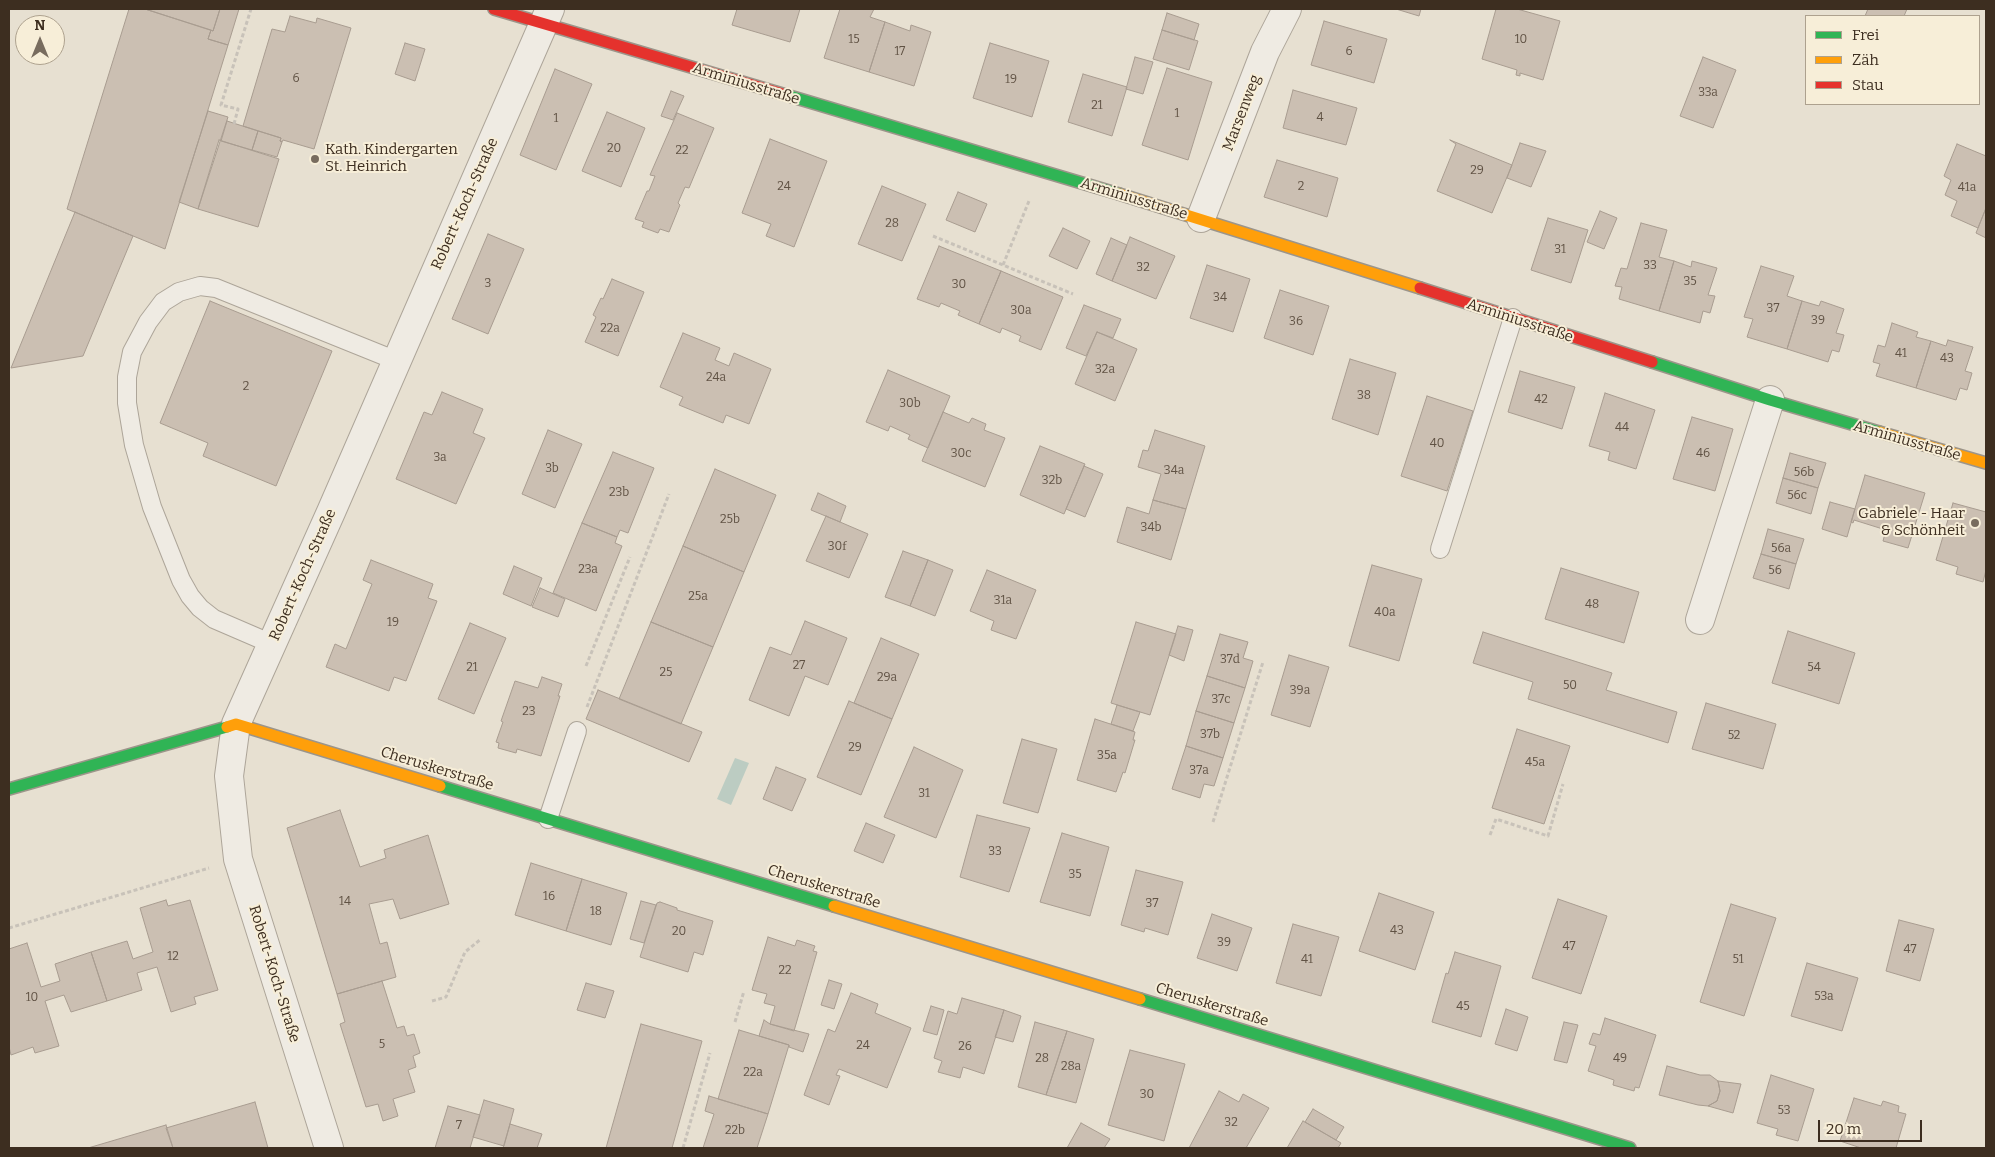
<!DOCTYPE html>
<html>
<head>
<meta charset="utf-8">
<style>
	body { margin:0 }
	#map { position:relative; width:1995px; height:1157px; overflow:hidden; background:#e7e0d1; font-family:Bitter,serif }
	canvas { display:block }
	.frame { position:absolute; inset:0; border:10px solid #3d2e20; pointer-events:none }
	.legend { position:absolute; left:1805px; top:15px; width:175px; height:90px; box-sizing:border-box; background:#f7eed8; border:1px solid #ada18e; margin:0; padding:6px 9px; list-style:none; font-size:15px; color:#3d2e20 }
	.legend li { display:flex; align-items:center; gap:10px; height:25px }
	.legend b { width:25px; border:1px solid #ada18e }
	.north { position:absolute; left:15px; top:15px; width:50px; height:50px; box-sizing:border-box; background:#f7eed8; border:1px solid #ada18e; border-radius:50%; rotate:0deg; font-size:14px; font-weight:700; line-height:20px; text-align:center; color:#3d2e20 }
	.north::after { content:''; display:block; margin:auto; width:18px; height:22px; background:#786c5e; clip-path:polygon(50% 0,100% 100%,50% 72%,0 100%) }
	.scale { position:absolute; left:1818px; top:1120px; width:104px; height:22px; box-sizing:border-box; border:2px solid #3d2e20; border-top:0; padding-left:6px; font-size:15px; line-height:18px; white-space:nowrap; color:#3d2e20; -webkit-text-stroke:4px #f7eed8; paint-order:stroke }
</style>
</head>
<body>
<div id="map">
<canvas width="1995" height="1157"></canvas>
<div class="frame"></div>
<ul class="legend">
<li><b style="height:6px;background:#30b455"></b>Frei</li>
<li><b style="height:6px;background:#ff9f0a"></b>Zäh</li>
<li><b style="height:6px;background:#e5322d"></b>Stau</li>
</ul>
<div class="north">N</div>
<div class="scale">20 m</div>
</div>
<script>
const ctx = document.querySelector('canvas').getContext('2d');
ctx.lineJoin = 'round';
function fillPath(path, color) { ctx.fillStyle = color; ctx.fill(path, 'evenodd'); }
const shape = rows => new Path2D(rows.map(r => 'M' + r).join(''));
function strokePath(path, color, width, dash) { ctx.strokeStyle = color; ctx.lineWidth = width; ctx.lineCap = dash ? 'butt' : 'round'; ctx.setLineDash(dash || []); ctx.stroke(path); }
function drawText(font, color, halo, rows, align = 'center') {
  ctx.font = font + ' Bitter,serif'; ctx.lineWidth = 4; ctx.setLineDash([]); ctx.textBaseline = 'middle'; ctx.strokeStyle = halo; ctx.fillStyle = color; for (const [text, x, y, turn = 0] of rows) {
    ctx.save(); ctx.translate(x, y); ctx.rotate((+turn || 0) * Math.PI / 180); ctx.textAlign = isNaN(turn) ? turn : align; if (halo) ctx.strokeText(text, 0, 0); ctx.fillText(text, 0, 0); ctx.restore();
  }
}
const water = shape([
	[735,758,749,763,731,805,717,799]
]);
const building = shape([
	[129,9,145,9,211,30,208,39,228,45,165,249,67,209,129,9],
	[145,9,220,9,213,31,145,9],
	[220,9,239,9,228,45,208,39,211,30,213,31,220,9],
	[737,9,800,9,790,42,732,25,737,9],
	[840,9,874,9,870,17,885,22,869,72,824,58,840,9],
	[1396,9,1421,9,1419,16,1396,9],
	[1496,9,1517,9,1560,21,1543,80,1520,73,1520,76,1516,75,1517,70,1482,59,1496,9],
	[1868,9,1907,9,1904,16,1865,16,1868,9],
	[1167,13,1199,24,1194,40,1162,30,1167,13],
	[290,16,316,23,317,18,351,28,314,149,283,140,282,142,280,141,281,138,243,126,272,29,285,32,290,16],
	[1324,21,1387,39,1374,83,1311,65,1324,21],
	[885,22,910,31,911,25,931,32,914,86,869,72,885,22],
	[1162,30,1198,41,1189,70,1153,59,1162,30],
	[405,43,425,49,415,81,395,74,405,43],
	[990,43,1049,61,1032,117,973,98,990,43],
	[1135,57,1153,62,1143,94,1126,89,1135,57],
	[1703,57,1736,70,1713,128,1680,116,1703,57],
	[1167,68,1212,82,1188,160,1142,145,1167,68],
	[555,69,592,84,556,170,520,155,555,69],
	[1083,74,1127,87,1112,136,1068,122,1083,74],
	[1293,90,1357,108,1346,145,1283,128,1293,90],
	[671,91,684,96,673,120,661,116,671,91],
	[208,111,228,117,198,209,179,202,208,111],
	[607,112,645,128,621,187,582,171,607,112],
	[677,113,714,128,689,188,685,187,678,203,680,205,669,232,660,229,658,233,642,227,644,222,635,219,647,191,649,191,655,176,650,175,677,113],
	[227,121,258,131,252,150,221,141,227,121],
	[258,131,281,138,280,141,282,142,277,157,252,150,258,131],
	[770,139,827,161,794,247,766,236,771,224,742,213,770,139],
	[219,140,279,159,258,227,198,209,219,140],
	[1450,140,1512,165,1492,213,1437,191,1456,144,1450,140],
	[1520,143,1546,151,1531,187,1507,178,1520,143],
	[1957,144,1986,156,1986,208,1978,228,1951,216,1957,201,1945,195,1951,180,1944,176,1957,144],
	[1277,160,1338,178,1327,217,1264,197,1277,160],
	[882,186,926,204,902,261,858,244,882,186],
	[958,192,987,204,975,232,946,220,958,192],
	[1986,208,1986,238,1976,233,1986,208],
	[1600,211,1617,218,1604,249,1587,242,1600,211],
	[75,212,133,236,83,356,11,368,75,212],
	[1548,218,1588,230,1571,283,1531,270,1548,218],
	[1641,223,1667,230,1659,257,1674,261,1659,311,1619,299,1622,287,1615,286,1621,268,1627,269,1641,223],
	[1063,228,1090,241,1077,269,1049,256,1063,228],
	[488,234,524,249,488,334,452,319,488,234],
	[1130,237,1175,256,1156,299,1112,281,1130,237],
	[1111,238,1127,245,1112,281,1096,274,1111,238],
	[939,246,1001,271,979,324,958,315,960,311,941,303,939,307,917,299,939,246],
	[1674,261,1691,267,1692,261,1717,268,1708,295,1715,296,1710,313,1703,311,1700,323,1659,311,1674,261],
	[1207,265,1250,279,1233,332,1190,318,1207,265],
	[1761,266,1794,276,1787,296,1802,301,1787,349,1747,337,1753,319,1744,317,1761,266],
	[1001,271,1063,297,1041,350,1019,341,1021,336,1002,328,1000,333,979,324,1001,271],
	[612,279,644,292,618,356,585,342,596,317,593,315,601,298,603,299,612,279],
	[1280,290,1329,306,1313,355,1264,338,1280,290],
	[210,301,332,351,276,486,203,456,208,443,160,423,210,301],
	[1802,301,1819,306,1821,301,1844,309,1836,333,1844,335,1839,352,1832,350,1828,362,1787,349,1802,301],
	[1084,305,1121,319,1113,338,1097,332,1086,356,1066,348,1084,305],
	[1892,323,1918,332,1916,337,1931,341,1916,388,1876,376,1880,364,1873,362,1878,345,1885,347,1892,323],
	[1097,332,1137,349,1115,401,1075,384,1097,332],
	[683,333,720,348,715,360,729,366,734,353,771,369,749,424,726,415,723,423,679,405,683,397,660,387,683,333],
	[1948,340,1973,347,1965,371,1972,373,1967,390,1960,388,1956,400,1916,388,1931,341,1946,346,1948,340],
	[1350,359,1396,373,1378,435,1332,419,1350,359],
	[888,370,950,396,928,448,908,439,910,435,890,426,888,431,866,422,888,370],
	[1520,371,1575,387,1562,429,1508,412,1520,371],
	[442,392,483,409,473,433,485,438,456,504,396,479,424,412,432,415,442,392],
	[1605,393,1655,410,1636,469,1608,460,1610,452,1589,446,1605,393],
	[1427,396,1473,411,1447,491,1401,476,1427,396],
	[943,412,969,423,972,418,986,424,984,430,1005,438,985,487,922,461,943,412],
	[1692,417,1733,429,1715,491,1673,479,1692,417],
	[548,430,582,444,555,508,522,494,548,430],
	[1155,430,1205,446,1186,509,1153,500,1161,474,1138,467,1143,450,1148,451,1155,430],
	[1040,446,1085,464,1064,514,1020,495,1040,446],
	[613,452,654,468,628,533,620,530,617,537,582,523,613,452],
	[1790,453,1826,463,1818,488,1783,478,1790,453],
	[1084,466,1103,474,1085,517,1066,509,1084,466],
	[715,469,776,495,744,572,683,546,715,469],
	[1865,475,1925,493,1908,548,1883,541,1886,530,1854,520,1853,523,1851,522,1865,475],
	[1783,478,1818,488,1811,514,1776,503,1783,478],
	[818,493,846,506,840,522,811,510,818,493],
	[1153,500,1186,509,1171,560,1117,542,1127,507,1149,514,1153,500],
	[1830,502,1855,509,1847,537,1822,529,1830,502],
	[1953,503,1986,512,1986,570,1983,582,1956,574,1958,567,1936,560,1953,503],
	[826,516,868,534,849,578,806,561,826,516],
	[582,523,617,537,615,543,622,546,596,611,553,593,582,523],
	[1768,529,1804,539,1796,564,1761,554,1768,529],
	[683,546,744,572,713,647,651,622,683,546],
	[903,551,928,560,910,606,885,597,903,551],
	[1761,554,1796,564,1789,589,1753,578,1761,554],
	[371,560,433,584,428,598,437,601,406,681,394,677,389,691,326,667,335,644,346,649,372,584,363,580,371,560],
	[928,560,953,570,935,616,910,606,928,560],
	[1372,565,1422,579,1399,661,1349,646,1372,565],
	[514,566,542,578,531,606,503,594,514,566],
	[1561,568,1639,592,1624,643,1545,619,1561,568],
	[987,570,1036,590,1016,639,991,630,994,621,970,611,987,570],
	[540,588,565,599,558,617,532,607,540,588],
	[805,621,847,638,828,685,805,676,789,716,749,700,770,647,791,655,805,621],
	[651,622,713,647,681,724,619,699,651,622],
	[1136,622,1176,634,1150,715,1111,703,1136,622],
	[470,623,506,638,474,714,438,699,470,623],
	[1178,626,1193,630,1184,661,1169,655,1178,626],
	[1788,631,1855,653,1839,704,1772,683,1788,631],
	[1483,632,1612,673,1606,690,1677,712,1668,743,1528,699,1533,682,1473,663,1483,632],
	[1220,634,1248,642,1243,658,1253,661,1245,688,1207,676,1220,634],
	[881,638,919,654,892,719,854,703,881,638],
	[1289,655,1329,667,1310,727,1271,715,1289,655],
	[1207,676,1245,688,1234,723,1196,711,1207,676],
	[542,677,562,684,558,696,560,696,541,756,517,749,516,753,498,748,499,743,496,742,503,722,501,721,515,681,538,688,542,677],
	[598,690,702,732,689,762,586,719,598,690],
	[849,701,892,719,861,795,817,777,849,701],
	[1706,703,1776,724,1763,769,1692,749,1706,703],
	[1117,705,1140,712,1133,731,1111,724,1117,705],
	[1196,711,1234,723,1223,758,1186,746,1196,711],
	[1095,719,1135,732,1133,740,1135,740,1125,773,1123,772,1116,792,1077,780,1095,719],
	[1517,729,1570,746,1544,824,1492,808,1517,729],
	[1022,739,1057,749,1038,813,1003,803,1022,739],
	[1186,746,1223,758,1214,786,1204,784,1200,798,1172,789,1186,746],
	[914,747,963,770,936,838,884,817,914,747],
	[776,767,806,779,792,811,763,799,776,767],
	[340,810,360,867,386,858,384,850,428,835,449,904,400,919,393,899,369,904,380,944,387,942,396,977,337,994,287,828,340,810],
	[977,815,1030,828,1009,892,960,877,977,815],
	[866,823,895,835,883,863,854,851,866,823],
	[1062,833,1109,847,1090,916,1040,902,1062,833],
	[531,863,582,879,566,931,515,915,531,863],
	[1136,870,1183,882,1168,935,1145,928,1144,932,1121,925,1136,870],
	[582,879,627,893,611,945,566,931,582,879],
	[1379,893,1434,912,1415,970,1359,951,1379,893],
	[1558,899,1607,916,1581,994,1532,978,1558,899],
	[166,900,168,906,190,900,218,990,194,997,196,1004,171,1012,157,967,137,973,142,990,107,1001,91,952,127,941,133,959,153,952,140,908,166,900],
	[641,901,656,905,644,943,630,939,641,901],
	[660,902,677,908,677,910,713,921,703,955,694,952,688,972,640,957,657,903,660,902],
	[1731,904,1776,918,1744,1016,1700,1002,1731,904],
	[1212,914,1252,928,1237,971,1197,958,1212,914],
	[1899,920,1934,929,1920,981,1886,971,1899,920],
	[1293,924,1339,937,1321,996,1276,983,1293,924],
	[768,937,795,946,797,940,815,946,813,951,817,952,794,1031,770,1024,775,1006,764,1003,767,994,752,990,768,937],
	[27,943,41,987,60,981,55,964,91,952,107,1001,71,1012,64,995,45,1001,59,1046,35,1053,33,1047,11,1055,9,1047,9,949,27,943],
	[1455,952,1501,966,1481,1037,1432,1022,1446,973,1448,974,1455,952],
	[1807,963,1858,978,1842,1031,1791,1016,1807,963],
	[829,980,842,984,834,1009,821,1005,829,980],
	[382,981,397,1028,404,1026,407,1036,414,1034,420,1053,413,1056,416,1067,408,1070,415,1092,393,1099,398,1116,383,1121,378,1104,366,1107,340,1024,345,1022,337,994,382,981],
	[586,983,614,991,605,1018,577,1010,586,983],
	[851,993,878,1004,875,1013,911,1028,887,1088,839,1069,836,1075,840,1076,829,1105,804,1095,828,1029,835,1032,851,993],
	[962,998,1004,1010,984,1074,963,1067,960,1078,938,1072,942,1061,934,1058,948,1011,957,1014,962,998],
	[931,1006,944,1010,937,1035,923,1031,931,1006],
	[1506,1009,1528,1017,1517,1051,1495,1044,1506,1009],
	[1004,1010,1021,1016,1013,1042,995,1037,1004,1010],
	[1605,1018,1656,1035,1639,1088,1635,1087,1634,1091,1613,1085,1614,1080,1588,1071,1596,1046,1589,1044,1593,1033,1600,1035,1605,1018],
	[764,1020,770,1024,809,1034,803,1052,789,1047,789,1045,759,1036,764,1020],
	[1035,1022,1067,1031,1046,1095,1018,1087,1035,1022],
	[1564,1022,1578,1025,1567,1063,1554,1060,1564,1022],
	[641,1024,702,1041,672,1148,606,1148,641,1024],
	[739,1030,789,1045,768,1114,718,1099,739,1030],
	[1067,1031,1094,1039,1076,1103,1046,1095,1067,1031],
	[1130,1050,1185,1064,1164,1141,1108,1125,1130,1050],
	[1667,1066,1700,1075,1710,1075,1718,1081,1720,1091,1717,1101,1708,1106,1698,1105,1659,1095,1667,1066],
	[1771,1075,1814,1089,1798,1141,1776,1135,1778,1129,1757,1123,1771,1075],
	[1718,1081,1741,1084,1733,1113,1708,1106,1717,1101,1720,1091,1718,1081],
	[1219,1091,1239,1102,1243,1094,1269,1108,1246,1148,1189,1148,1219,1091],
	[709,1096,768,1114,757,1148,703,1148,714,1114,705,1111,709,1096],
	[1854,1098,1881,1106,1883,1101,1899,1106,1898,1112,1906,1114,1896,1148,1861,1148,1840,1141,1854,1098],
	[484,1100,514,1109,504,1146,473,1137,484,1100],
	[255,1102,268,1148,173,1148,166,1128,255,1102],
	[448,1106,480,1115,470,1148,435,1148,448,1106],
	[1313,1109,1344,1127,1336,1140,1305,1122,1313,1109],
	[1303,1121,1341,1143,1338,1148,1287,1148,1303,1121],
	[1081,1123,1110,1139,1104,1148,1067,1148,1081,1123],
	[510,1124,542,1134,537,1148,503,1148,510,1124],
	[166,1125,173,1148,88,1148,166,1125]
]);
const path = shape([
	[234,124,238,109,221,105,251,9],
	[933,236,1073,294],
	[1003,265,1029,201],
	[586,666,630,557],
	[587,707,669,494],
	[1213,822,1263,662],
	[1490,835,1496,819,1548,836,1563,784],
	[9,928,209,868],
	[432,1001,446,997,465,952,481,939],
	[735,1022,744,991],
	[683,1148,710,1053]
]);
const lane = shape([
	[1440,549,1513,318],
	[272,644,214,619,200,608,190,596,181,580,152,507,134,445,127,403,127,377,132,352,148,322,163,302,179,292,200,286,216,288,397,361],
	[548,819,577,731]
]);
const street = shape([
	[1201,218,1265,52,1287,9],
	[1700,620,1770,400],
	[329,1148,238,859,229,776,236,724,331,512,550,9]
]);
const fast = shape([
	[786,95,1119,194],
	[1652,362,1770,400,1879,432],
	[440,786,834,906],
	[9,789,227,727],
	[1140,999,1630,1148]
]);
const slow = shape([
	[1119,194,1420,288],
	[1879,432,1986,463],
	[227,727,236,724,440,786],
	[834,906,1140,999]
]);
const jam = shape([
	[494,9,786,95],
	[1420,288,1652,362]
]);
const markers = [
	[315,159,5,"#786c5e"],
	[1975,523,5,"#786c5e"]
];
const numberNames = [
	["15",854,40],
	["10",1521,40],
	["17",900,52],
	["6",1349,52],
	["6",296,79],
	["19",1011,80],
	["33a",1708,93],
	["21",1097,106],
	["1",1177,114],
	["4",1320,118],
	["1",556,119],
	["20",614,149],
	["22",682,151],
	["29",1477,171],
	["24",784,187],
	["2",1301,187],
	["41a",1967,188],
	["28",892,224],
	["31",1560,250],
	["33",1650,266],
	["32",1143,268],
	["35",1690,282],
	["3",488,284],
	["30",959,285],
	["34",1220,298],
	["37",1773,309],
	["30a",1021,311],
	["39",1818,321],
	["36",1296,322],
	["22a",610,329],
	["41",1901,354],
	["43",1947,359],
	["32a",1105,370],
	["24a",716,378],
	["2",246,387],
	["38",1364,396],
	["42",1541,400],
	["30b",910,404],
	["44",1622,428],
	["40",1437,444],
	["30c",961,454],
	["46",1703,454],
	["3a",440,458],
	["3b",552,469],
	["34a",1174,471],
	["56b",1804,473],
	["32b",1052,481],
	["23b",619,493],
	["56c",1797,496],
	["25b",730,520],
	["34b",1151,528],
	["30f",837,547],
	["56a",1781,549],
	["23a",588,570],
	["56",1775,571],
	["25a",698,597],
	["31a",1003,601],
	["48",1592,605],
	["40a",1385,613],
	["19",393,623],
	["37d",1230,660],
	["27",799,666],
	["21",472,668],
	["54",1814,668],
	["25",666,673],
	["29a",887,678],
	["50",1570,686],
	["39a",1300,691],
	["37c",1221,700],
	["23",529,712],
	["37b",1210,735],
	["52",1734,736],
	["29",855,748],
	["35a",1107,756],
	["45a",1535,763],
	["37a",1199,771],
	["31",924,794],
	["33",995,852],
	["35",1075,875],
	["16",549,897],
	["14",345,902],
	["37",1152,904],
	["18",596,912],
	["43",1397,931],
	["20",679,932],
	["39",1224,943],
	["47",1569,947],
	["47",1910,950],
	["12",173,957],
	["41",1307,960],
	["51",1738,960],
	["22",785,971],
	["53a",1824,997],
	["10",32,998],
	["45",1463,1007],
	["5",382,1045],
	["24",863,1046],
	["26",965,1047],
	["28",1042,1059],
	["49",1620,1059],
	["28a",1071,1067],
	["22a",753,1073],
	["30",1147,1095],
	["53",1784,1111],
	["32",1231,1123],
	["7",459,1126],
	["22b",735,1131]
];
const streetNames = [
	["Arminiusstraße",746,84,17],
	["Marsenweg",1242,113,-69],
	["Arminiusstraße",1134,199,17],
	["Robert-Koch-Straße",465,204,-66],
	["Arminiusstraße",1520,321,18],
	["Arminiusstraße",1907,441,16],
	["Robert-Koch-Straße",303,575,-66],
	["Cheruskerstraße",437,769,17],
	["Cheruskerstraße",824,887,17],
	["Robert-Koch-Straße",274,974,73],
	["Cheruskerstraße",1212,1005,17]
];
const poiNames = [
	["Kath. Kindergarten",325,150],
	["St. Heinrich",325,167],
	["Gabriele - Haar",1965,514,"right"],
	["& Schönheit",1965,531,"right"]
];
fillPath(water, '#bcccc2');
fillPath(building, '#cbbfb2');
strokePath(building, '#a89c90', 1);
strokePath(lane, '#ada599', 20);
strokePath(street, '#ada599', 30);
strokePath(fast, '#9c958a', 14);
strokePath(slow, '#9c958a', 14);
strokePath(jam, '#9c958a', 14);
strokePath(path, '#c8c2b9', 3, [4, 2.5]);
strokePath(lane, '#efebe3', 18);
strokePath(street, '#efebe3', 28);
strokePath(fast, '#30b455', 11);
strokePath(slow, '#ff9f0a', 11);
strokePath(jam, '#e5322d', 11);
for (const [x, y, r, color] of markers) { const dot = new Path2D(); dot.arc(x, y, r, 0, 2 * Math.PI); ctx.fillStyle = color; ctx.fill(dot); strokePath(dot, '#f7eed8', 2); }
drawText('12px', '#605244', null, numberNames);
drawText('15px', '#3d2e20', '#f7eed8', streetNames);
drawText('15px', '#3d2e20', '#f7eed8', poiNames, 'left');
</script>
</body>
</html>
